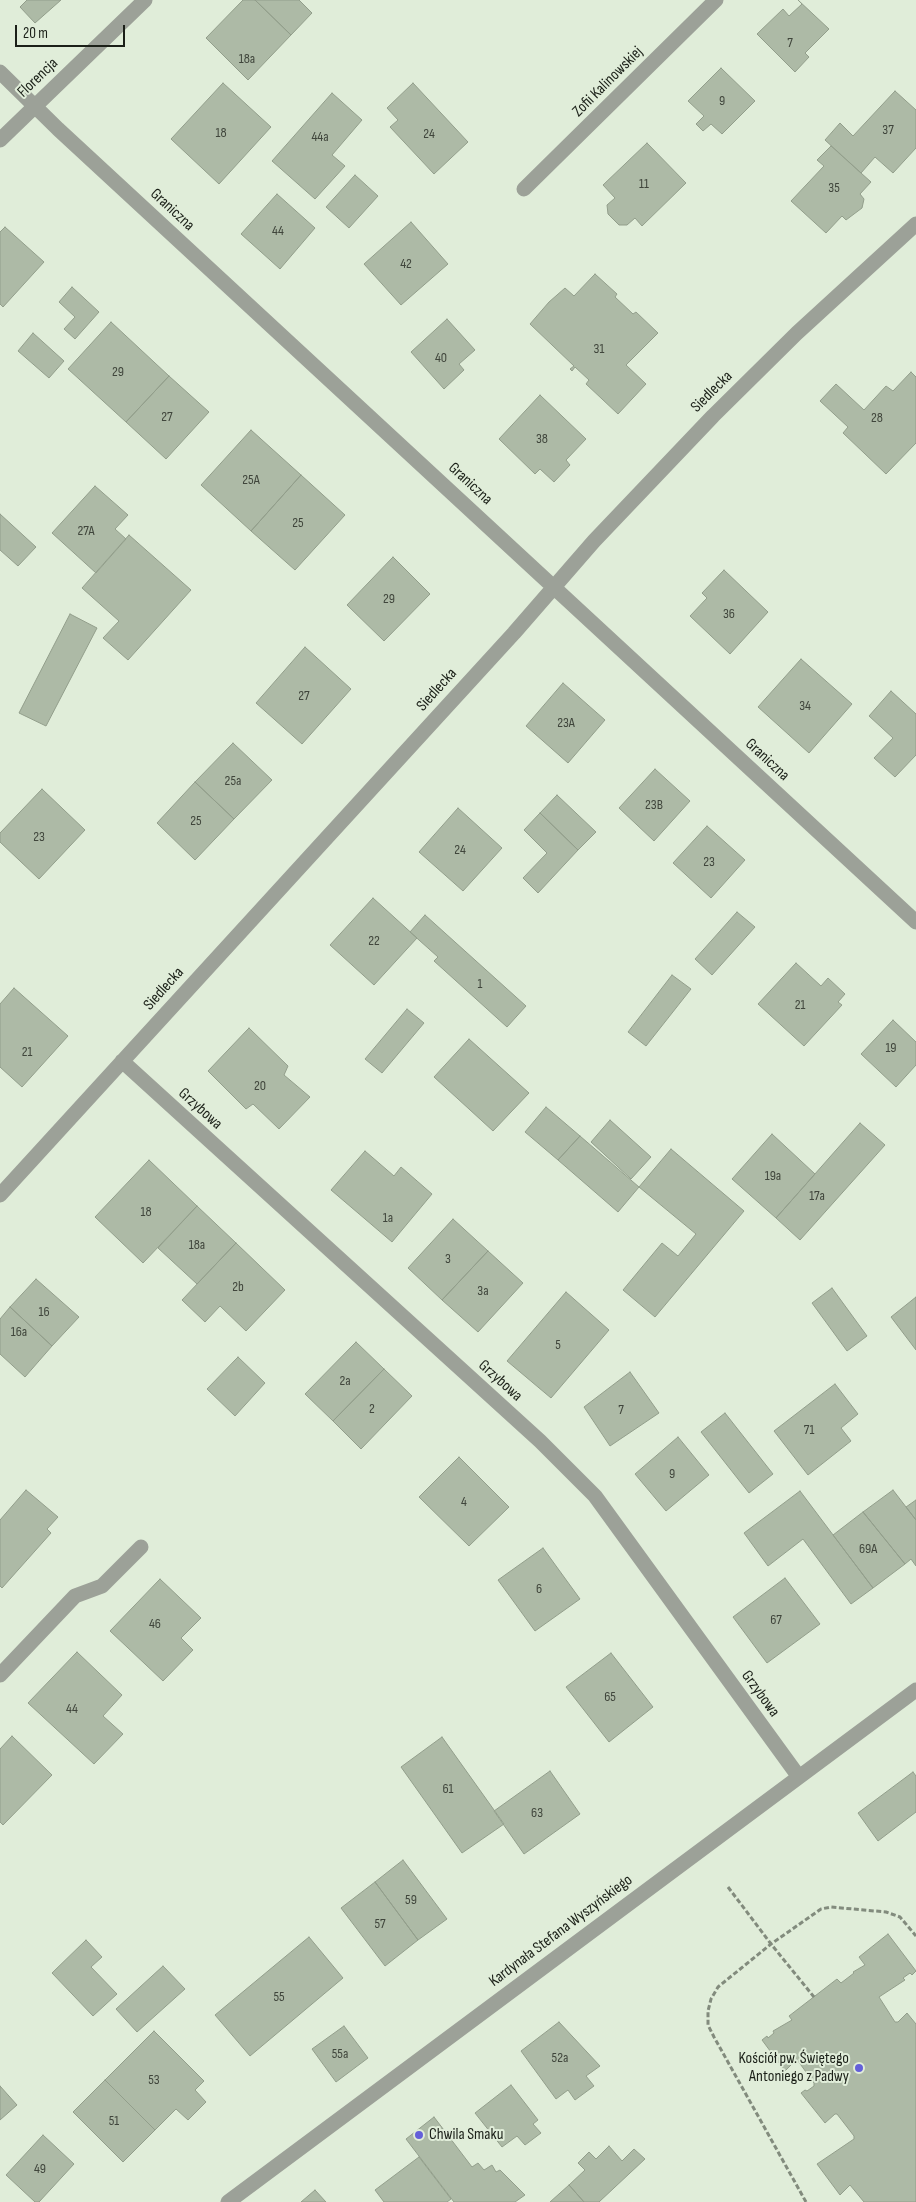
<!DOCTYPE html>
<html>
<head>
<meta charset="utf-8">
<style>
	body { margin:0 }
	#map { position:relative; width:916px; height:2202px; overflow:hidden; background:#e0edd9; font-family:"Sofia Sans Condensed",sans-serif }
	canvas { display:block }
	.scale { position:absolute; left:15px; top:25px; width:110px; height:22px; box-sizing:border-box; border:2px solid #1b2018; border-top:0; padding-left:6px; font-size:15px; line-height:18px; white-space:nowrap; color:#1b2018; -webkit-text-stroke:4px #e0edd9; paint-order:stroke }
</style>
</head>
<body>
<div id="map">
<canvas width="916" height="2202"></canvas>
<div class="scale">20 m</div>
</div>
<script>
const ctx = document.querySelector('canvas').getContext('2d');
ctx.lineJoin = 'round';
function fillPath(path, color) { ctx.fillStyle = color; ctx.fill(path, 'evenodd'); }
const shape = rows => new Path2D(rows.map(r => 'M' + r).join(''));
function strokePath(path, color, width, dash) { ctx.strokeStyle = color; ctx.lineWidth = width; ctx.lineCap = dash ? 'butt' : 'round'; ctx.setLineDash(dash || []); ctx.stroke(path); }
function drawText(font, color, halo, rows, align = 'center') {
  ctx.font = font + ' "Sofia Sans Condensed",sans-serif'; ctx.lineWidth = 4; ctx.setLineDash([]); ctx.textBaseline = 'middle'; ctx.strokeStyle = halo; ctx.fillStyle = color; for (const [text, x, y, turn = 0] of rows) {
    ctx.save(); ctx.translate(x, y); ctx.rotate((+turn || 0) * Math.PI / 180); ctx.textAlign = isNaN(turn) ? turn : align; if (halo) ctx.strokeText(text, 0, 0); ctx.fillText(text, 0, 0); ctx.restore();
  }
}
const building = shape([
	[27,0,61,0,35,23,20,7,27,0],
	[243,0,255,0,291,35,248,80,206,38,243,0],
	[255,0,299,0,312,13,291,35,255,0],
	[798,0,829,29,805,53,809,57,795,72,757,34,783,9,789,16,802,4,798,0],
	[721,68,755,101,722,134,711,124,703,131,696,124,704,116,688,101,721,68],
	[223,83,271,127,219,184,171,139,223,83],
	[413,83,468,142,434,174,390,127,398,120,387,108,413,83],
	[895,91,916,110,916,148,893,173,875,157,861,173,825,140,840,123,853,136,895,91],
	[332,93,362,120,332,155,345,166,315,199,272,161,332,93],
	[647,143,686,183,642,226,635,218,627,225,619,225,608,214,607,205,615,198,603,185,647,143],
	[831,146,871,182,860,194,864,199,862,208,846,220,842,216,826,233,791,201,824,166,817,160,831,146],
	[355,175,378,196,349,228,326,207,355,175],
	[277,194,315,228,280,269,241,234,277,194],
	[411,222,448,264,401,305,364,264,411,222],
	[5,227,44,262,3,307,0,304,0,232,5,227],
	[595,274,617,294,615,297,633,314,636,312,658,333,626,365,646,384,618,414,586,384,589,380,575,367,572,371,570,369,574,366,530,324,549,302,565,288,574,296,595,274],
	[72,287,99,312,75,339,64,329,75,317,59,302,72,287],
	[447,319,475,350,459,364,464,370,444,389,411,352,447,319],
	[111,322,169,376,126,422,68,369,111,322],
	[33,333,64,361,49,378,18,351,33,333],
	[911,372,916,377,916,443,886,474,843,433,848,427,820,401,836,384,864,410,886,386,893,391,911,372],
	[169,376,209,412,166,459,126,422,169,376],
	[540,395,586,439,566,460,570,465,554,482,540,469,535,474,499,439,540,395],
	[251,430,301,475,251,531,201,485,251,430],
	[301,475,345,515,295,570,251,531,301,475],
	[95,486,128,515,115,529,126,539,96,573,52,533,95,486],
	[0,514,36,547,18,566,0,550,0,514],
	[129,535,191,590,128,660,103,638,119,621,82,588,129,535],
	[393,557,430,594,384,641,347,605,393,557],
	[724,570,768,612,730,654,690,616,707,598,702,593,724,570],
	[70,614,97,628,46,726,19,713,70,614],
	[305,647,351,689,302,744,256,703,305,647],
	[801,659,852,704,809,753,758,707,801,659],
	[563,683,605,720,568,763,526,726,563,683],
	[891,691,916,714,916,755,895,777,874,758,893,738,869,716,891,691],
	[233,743,272,780,234,819,195,782,233,743],
	[655,769,690,801,654,841,619,808,655,769],
	[195,782,234,819,195,860,157,823,195,782],
	[42,789,85,830,39,879,0,842,0,833,42,789],
	[557,795,596,832,578,850,540,813,557,795],
	[458,808,502,848,463,891,419,852,458,808],
	[540,813,578,850,538,893,523,878,547,853,524,830,540,813],
	[707,826,745,860,711,898,673,863,707,826],
	[373,898,417,938,374,985,330,945,373,898],
	[737,912,755,927,712,975,695,959,737,912],
	[425,915,526,1006,507,1027,434,961,438,957,410,932,425,915],
	[796,963,821,986,828,978,845,994,838,1002,842,1005,804,1046,758,1004,796,963],
	[672,975,691,989,646,1046,628,1032,672,975],
	[14,988,68,1036,22,1087,0,1067,0,1004,14,988],
	[407,1009,424,1023,382,1073,365,1059,407,1009],
	[893,1020,916,1042,916,1065,896,1087,861,1054,893,1020],
	[249,1028,288,1066,284,1075,310,1097,279,1129,253,1104,246,1109,208,1071,249,1028],
	[469,1039,529,1093,493,1131,434,1077,469,1039],
	[546,1107,580,1136,558,1160,525,1132,546,1107],
	[610,1120,651,1157,631,1179,591,1142,610,1120],
	[860,1123,885,1145,800,1240,776,1218,860,1123],
	[772,1134,815,1174,776,1218,732,1179,772,1134],
	[580,1136,639,1187,618,1212,558,1160,580,1136],
	[671,1149,744,1211,655,1317,623,1290,662,1243,678,1256,696,1234,639,1187,671,1149],
	[365,1151,394,1176,401,1167,432,1194,392,1242,331,1190,365,1151],
	[149,1160,197,1206,143,1263,95,1217,149,1160],
	[197,1206,236,1243,197,1284,158,1248,197,1206],
	[453,1219,488,1251,442,1300,408,1268,453,1219],
	[236,1243,285,1290,246,1331,220,1306,205,1322,182,1300,236,1243],
	[488,1251,523,1283,478,1332,442,1300,488,1251],
	[36,1279,79,1317,52,1346,10,1307,36,1279],
	[832,1288,867,1336,847,1351,812,1303,832,1288],
	[566,1292,609,1330,551,1398,507,1361,566,1292],
	[916,1297,916,1350,891,1317,916,1297],
	[10,1307,52,1346,25,1377,0,1354,0,1319,10,1307],
	[356,1342,384,1369,333,1421,305,1394,356,1342],
	[238,1357,265,1383,235,1416,207,1389,238,1357],
	[384,1369,412,1396,361,1449,333,1421,384,1369],
	[630,1372,659,1413,610,1446,584,1407,630,1372],
	[835,1384,858,1414,841,1428,851,1441,808,1475,774,1431,835,1384],
	[725,1413,773,1474,749,1493,701,1432,725,1413],
	[678,1437,709,1475,666,1511,635,1474,678,1437],
	[459,1457,509,1507,469,1546,419,1497,459,1457],
	[26,1490,58,1517,47,1529,51,1533,2,1588,0,1586,0,1520,26,1490],
	[893,1490,916,1520,916,1566,911,1559,905,1564,863,1512,893,1490],
	[800,1491,873,1588,851,1604,803,1539,768,1566,744,1533,800,1491],
	[916,1500,916,1520,906,1507,916,1500],
	[863,1512,905,1564,873,1588,833,1535,863,1512],
	[543,1548,580,1599,535,1631,498,1580,543,1548],
	[785,1578,820,1624,767,1663,733,1617,785,1578],
	[160,1579,201,1618,181,1638,193,1650,163,1681,110,1631,160,1579],
	[77,1652,122,1695,103,1716,123,1734,94,1764,28,1703,77,1652],
	[611,1653,653,1707,609,1742,566,1687,611,1653],
	[12,1736,52,1775,3,1825,0,1822,0,1749,12,1736],
	[442,1737,504,1824,462,1853,401,1767,442,1737],
	[550,1771,580,1814,524,1854,494,1811,550,1771],
	[913,1772,916,1776,916,1812,878,1841,858,1813,913,1772],
	[403,1860,447,1919,418,1940,375,1882,403,1860],
	[375,1882,418,1940,385,1966,341,1908,375,1882],
	[888,1934,916,1971,912,1975,910,1973,903,1978,905,1980,879,1997,895,2022,898,2022,907,2013,916,2024,916,2202,864,2202,850,2185,840,2195,817,2164,854,2139,854,2136,837,2114,835,2114,825,2123,801,2093,805,2090,807,2091,814,2086,814,2083,798,2061,795,2061,785,2071,762,2040,767,2036,768,2038,774,2033,773,2031,792,2020,789,2016,837,1979,841,1983,854,1973,853,1972,865,1965,859,1957,888,1934],
	[309,1937,343,1978,250,2056,215,2015,309,1937],
	[86,1940,102,1957,91,1967,117,1994,93,2016,52,1973,86,1940],
	[163,1966,185,1989,137,2032,116,2009,163,1966],
	[559,2022,600,2066,586,2076,594,2086,575,2100,568,2090,556,2099,521,2051,559,2022],
	[344,2026,368,2058,336,2082,312,2049,344,2026],
	[154,2031,204,2081,195,2090,206,2102,188,2120,176,2109,155,2130,105,2080,154,2031],
	[105,2080,155,2130,123,2162,73,2112,105,2080],
	[511,2085,538,2120,533,2124,541,2133,525,2145,517,2136,502,2147,475,2113,511,2085],
	[0,2086,17,2105,0,2120,0,2086],
	[434,2117,472,2167,478,2163,484,2170,492,2165,496,2172,500,2170,525,2195,515,2202,454,2202,406,2139,434,2117],
	[43,2135,74,2164,39,2202,35,2202,6,2175,43,2135],
	[609,2146,622,2161,634,2149,645,2159,599,2202,584,2202,569,2185,585,2170,578,2163,589,2152,596,2159,609,2146],
	[419,2157,451,2199,447,2202,384,2202,375,2190,419,2157],
	[569,2185,584,2202,550,2202,569,2185],
	[315,2190,326,2202,301,2202,315,2190]
]);
const path = shape([
	[728,1887,771,1944,814,1997],
	[806,2202,714,2037,708,2025,708,2011,711,1999,718,1987,771,1944,821,1909,831,1907,886,1912,900,1917,916,1936]
]);
const lane = shape([
	[0,1675,75,1596,102,1586,141,1547]
]);
const street = shape([
	[0,72,58,129,916,922],
	[0,140,145,0],
	[524,189,716,0],
	[122,1061,540,1441,595,1496,799,1777],
	[0,1195,514,633,594,541,713,416,797,333,916,224],
	[228,2202,916,1690]
]);
const markers = [
	[859,2068,5,"#6460d9"],
	[419,2135,5,"#6460d9"]
];
const numberNames = [
	["7",790,43],
	["18a",247,59],
	["9",722,101],
	["37",888,130],
	["18",221,133],
	["24",429,134],
	["44a",320,137],
	["11",644,184],
	["35",834,188],
	["44",278,231],
	["42",406,264],
	["31",599,349],
	["40",441,358],
	["29",118,372],
	["27",167,417],
	["28",877,418],
	["38",542,439],
	["25A",251,480],
	["25",298,523],
	["27A",86,531],
	["29",389,599],
	["36",729,614],
	["27",304,696],
	["34",805,706],
	["23A",566,723],
	["25a",233,781],
	["23B",654,805],
	["25",196,821],
	["23",39,837],
	["24",460,850],
	["23",709,862],
	["22",374,941],
	["1",480,984],
	["21",800,1005],
	["19",891,1048],
	["21",27,1052],
	["20",260,1086],
	["19a",773,1176],
	["17a",817,1196],
	["18",146,1212],
	["1a",388,1218],
	["18a",197,1245],
	["3",448,1259],
	["2b",238,1287],
	["3a",483,1291],
	["16",44,1312],
	["16a",19,1332],
	["5",558,1345],
	["2a",345,1381],
	["2",372,1409],
	["7",621,1410],
	["71",809,1430],
	["9",672,1474],
	["4",464,1502],
	["69A",868,1549],
	["6",539,1589],
	["67",776,1620],
	["46",155,1624],
	["65",610,1697],
	["44",72,1709],
	["61",448,1789],
	["63",537,1813],
	["59",411,1900],
	["57",380,1924],
	["55",279,1997],
	["55a",340,2054],
	["52a",560,2058],
	["53",154,2080],
	["51",114,2121],
	["49",40,2169]
];
const streetNames = [
	["Florencja",38,78,-44],
	["Zofii Kalinowskiej",608,82,-45],
	["Graniczna",172,210,43],
	["Siedlecka",712,392,-45],
	["Graniczna",470,484,43],
	["Siedlecka",437,690,-48],
	["Graniczna",767,760,43],
	["Siedlecka",164,989,-48],
	["Grzybowa",200,1109,42],
	["Grzybowa",500,1381,42],
	["Grzybowa",760,1694,54],
	["Kardynała Stefana Wyszyńskiego",561,1931,-37]
];
const poiNames = [
	["Kościół pw. Świętego",849,2059],
	["Antoniego z Padwy",849,2077],
	["Chwila Smaku",429,2135,"left"]
];
fillPath(building, '#adbaa6');
strokePath(building, '#929e8b', 1);
strokePath(path, '#828b7d', 3, [5, 2.5]);
strokePath(lane, '#9ca198', 15);
strokePath(street, '#9ca198', 15);
for (const [x, y, r, color] of markers) { const dot = new Path2D(); dot.arc(x, y, r, 0, 2 * Math.PI); ctx.fillStyle = color; ctx.fill(dot); strokePath(dot, '#e0edd9', 2); }
drawText('14px', '#40463c', null, numberNames);
drawText('16px', '#1b2018', '#e0edd9', streetNames);
drawText('16px', '#1b2018', '#e0edd9', poiNames, 'right');
</script>
</body>
</html>
